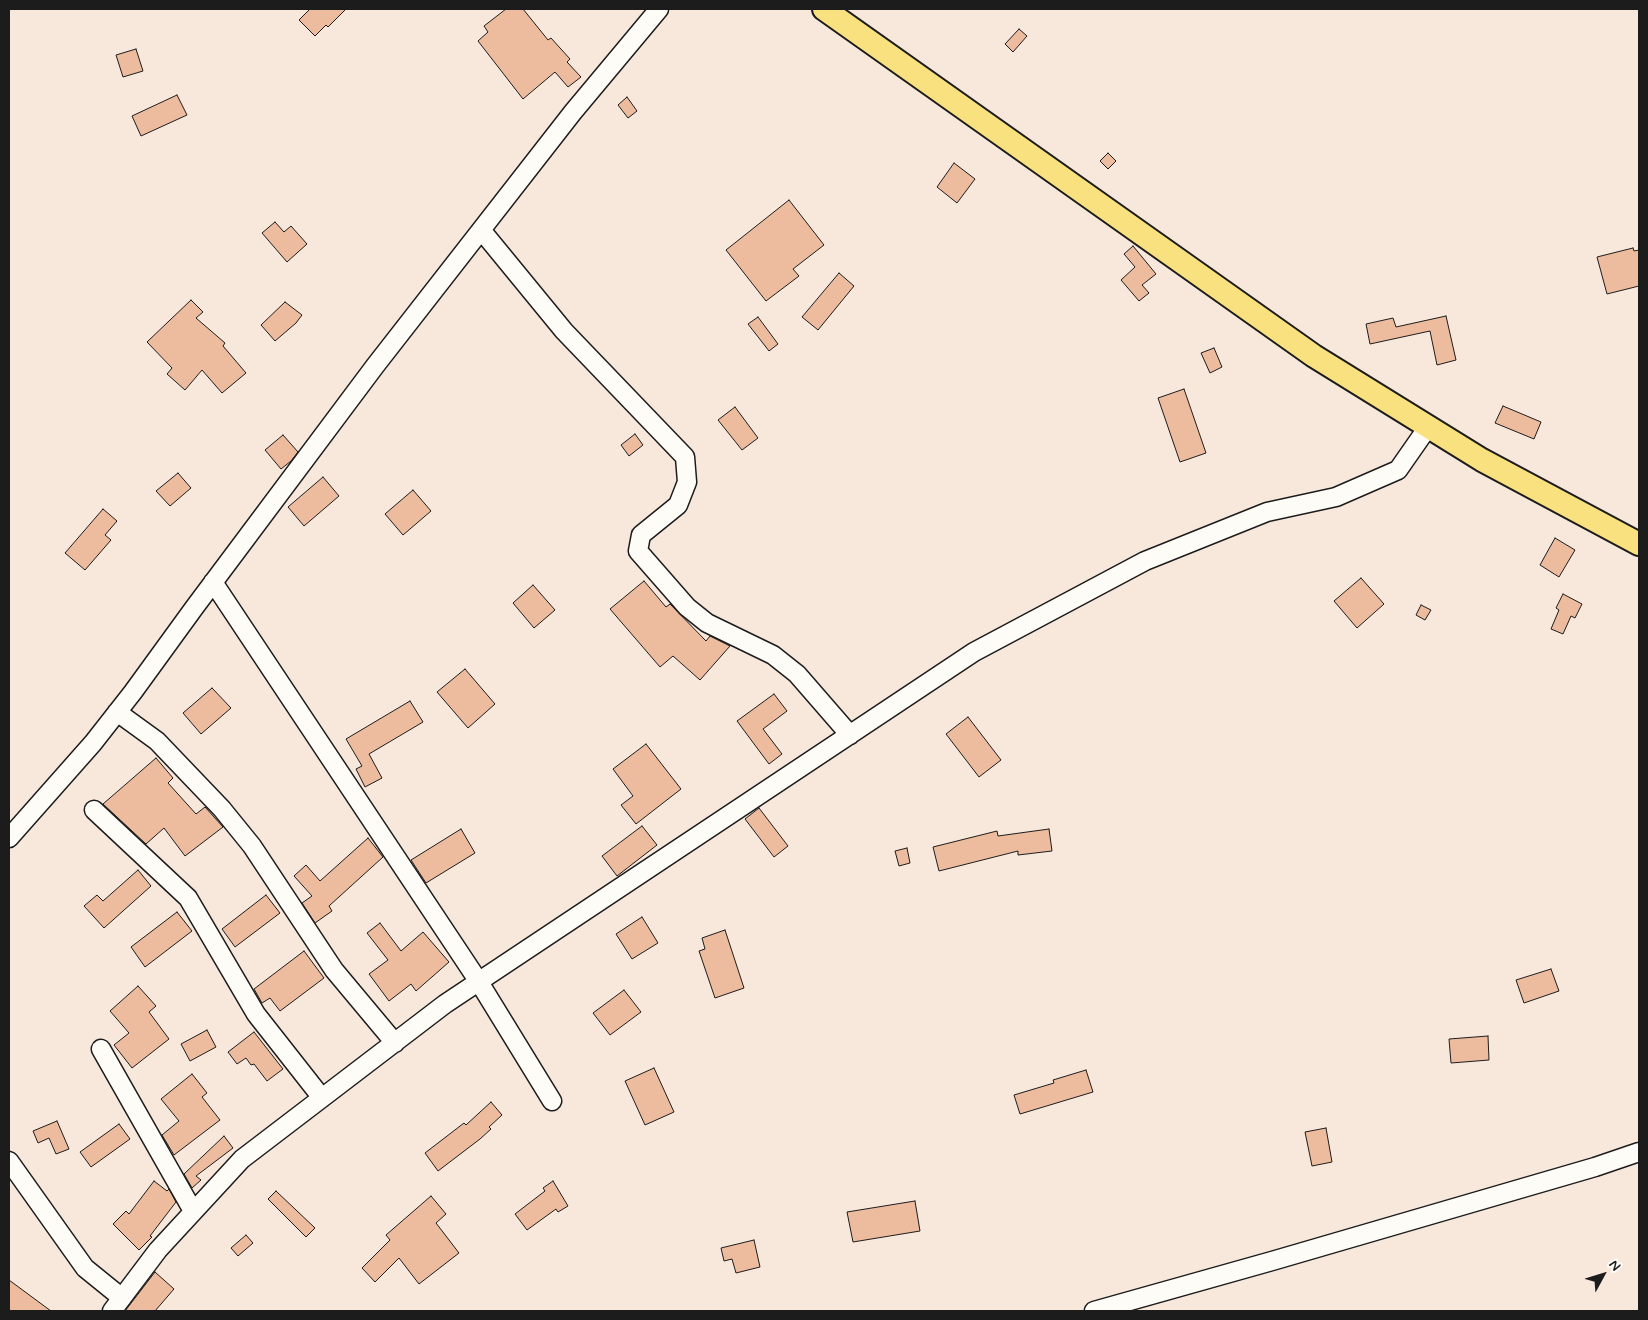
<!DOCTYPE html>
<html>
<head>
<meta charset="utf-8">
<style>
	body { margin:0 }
	#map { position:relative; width:1648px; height:1320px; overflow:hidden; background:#f8e8dc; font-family:Mynerve,sans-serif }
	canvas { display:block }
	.frame { position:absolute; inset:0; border:10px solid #1c1c1c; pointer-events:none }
	.north { position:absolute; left:1578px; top:1250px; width:50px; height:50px; -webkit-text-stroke:4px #fdfcf7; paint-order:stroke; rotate:51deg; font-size:14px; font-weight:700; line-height:20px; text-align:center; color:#1c1c1c }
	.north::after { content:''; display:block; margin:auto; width:18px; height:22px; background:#1c1c1c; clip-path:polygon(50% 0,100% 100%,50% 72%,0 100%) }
</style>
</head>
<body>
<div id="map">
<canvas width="1648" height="1320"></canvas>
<div class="frame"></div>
<div class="north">N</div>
</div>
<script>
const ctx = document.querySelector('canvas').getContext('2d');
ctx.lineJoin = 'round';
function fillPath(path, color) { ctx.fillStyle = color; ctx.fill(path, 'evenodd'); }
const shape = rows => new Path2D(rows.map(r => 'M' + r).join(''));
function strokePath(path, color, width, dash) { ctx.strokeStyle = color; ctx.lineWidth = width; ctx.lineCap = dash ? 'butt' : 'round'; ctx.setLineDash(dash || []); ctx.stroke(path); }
const building = shape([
	[310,9,346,9,328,27,326,25,315,36,299,20,310,9],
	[506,9,523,9,548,40,551,38,570,59,567,62,581,77,568,87,555,72,523,99,478,41,488,32,484,26,506,9],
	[1019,29,1027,36,1013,52,1005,44,1019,29],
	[136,49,143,71,123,77,116,55,136,49],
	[177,95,187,115,141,136,132,116,177,95],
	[627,97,637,111,628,118,618,105,627,97],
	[1108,153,1116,161,1108,169,1100,161,1108,153],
	[954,163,975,179,957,203,937,187,954,163],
	[789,200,824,245,793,269,799,276,766,301,726,250,789,200],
	[275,222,284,232,291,226,307,244,287,262,262,233,275,222],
	[1133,246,1156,274,1142,285,1149,293,1139,301,1121,280,1135,267,1124,254,1133,246],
	[1633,248,1634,251,1639,250,1639,286,1607,294,1597,257,1633,248],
	[839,273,854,286,818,330,802,317,839,273],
	[191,300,203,312,196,318,225,343,223,346,246,373,222,393,202,370,185,390,167,374,172,368,147,342,191,300],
	[285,302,302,315,296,323,275,341,261,325,285,302],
	[1446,316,1456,360,1437,365,1430,331,1370,344,1366,324,1393,318,1396,327,1446,316],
	[758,317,778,344,769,351,748,324,758,317],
	[1214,348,1222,367,1210,373,1201,353,1214,348],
	[1184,389,1206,453,1180,462,1158,398,1184,389],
	[1503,406,1541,422,1534,439,1495,423,1503,406],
	[735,407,758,438,742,450,718,420,735,407],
	[635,434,643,445,629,456,621,445,635,434],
	[283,435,298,452,291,461,281,469,265,450,283,435],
	[178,473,191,488,170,506,156,491,178,473],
	[323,477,339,496,304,526,288,507,323,477],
	[413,490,431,511,403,535,385,514,413,490],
	[103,509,117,521,105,535,111,540,85,570,65,553,103,509],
	[1555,538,1575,550,1559,577,1540,565,1555,538],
	[1361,578,1384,604,1357,628,1334,601,1361,578],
	[644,581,666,607,670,604,706,641,710,636,730,646,700,680,673,656,660,667,610,609,644,581],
	[533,585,555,610,534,628,513,603,533,585],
	[1563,594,1582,604,1575,618,1571,616,1563,634,1551,629,1559,610,1556,608,1563,594],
	[1421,605,1431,610,1425,620,1416,615,1421,605],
	[465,669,495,704,468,728,437,692,465,669],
	[212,688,231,708,201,734,183,713,212,688],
	[774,694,787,711,763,729,782,754,769,764,737,721,774,694],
	[410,701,423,722,369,754,382,778,365,787,356,769,362,766,346,739,410,701],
	[968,717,1001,760,979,777,946,734,968,717],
	[646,744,681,789,636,824,621,805,633,796,613,769,646,744],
	[156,758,173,778,168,783,196,814,205,807,223,827,185,856,164,828,146,844,103,804,156,758],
	[759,808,788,846,774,857,745,819,759,808],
	[642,826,657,845,617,876,602,856,642,826],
	[461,829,475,853,426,883,411,860,461,829],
	[1049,829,1052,851,1018,855,1018,851,939,871,933,847,997,831,998,836,1049,829],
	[368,838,383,857,329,906,332,911,315,923,302,903,312,896,294,876,306,865,320,881,368,838],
	[907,848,910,863,899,866,895,851,907,848],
	[138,870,151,886,104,928,84,906,97,895,103,901,138,870],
	[266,895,280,913,235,947,222,929,266,895],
	[177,912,192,931,145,967,131,947,177,912],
	[642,917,658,943,632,959,616,934,642,917],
	[380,923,401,951,423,932,449,962,416,991,411,984,389,1001,369,974,388,960,367,933,380,923],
	[725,930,744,988,715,998,699,951,705,949,702,938,725,930],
	[304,951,324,978,280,1011,270,998,262,1003,254,989,304,951],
	[1551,969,1559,991,1524,1003,1516,980,1551,969],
	[138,986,156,1006,149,1012,169,1039,132,1068,114,1045,129,1033,110,1011,138,986],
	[624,990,641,1012,610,1035,593,1013,624,990],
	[207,1030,216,1047,190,1061,181,1044,207,1030],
	[254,1032,283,1069,267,1081,254,1064,251,1065,246,1058,237,1064,228,1052,254,1032],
	[1488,1036,1489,1060,1451,1063,1449,1039,1488,1036],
	[654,1068,674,1112,645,1125,625,1081,654,1068],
	[1086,1070,1093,1092,1020,1114,1014,1095,1054,1083,1053,1080,1086,1070],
	[192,1074,207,1093,202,1097,220,1120,174,1155,162,1135,179,1121,161,1099,192,1074],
	[491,1102,502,1115,489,1127,491,1129,480,1139,438,1171,425,1153,464,1123,466,1125,491,1102],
	[57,1121,69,1149,56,1154,49,1138,38,1143,33,1131,57,1121],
	[119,1124,130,1139,91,1167,80,1152,119,1124],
	[1326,1128,1332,1162,1312,1166,1305,1132,1326,1128],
	[224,1136,233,1148,196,1176,201,1180,192,1188,184,1174,224,1136],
	[154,1181,167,1191,169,1189,176,1202,150,1236,152,1237,139,1250,113,1224,126,1211,129,1214,154,1181],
	[553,1181,568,1206,558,1212,556,1209,527,1230,515,1214,545,1191,543,1188,553,1181],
	[276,1191,315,1228,306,1237,268,1199,276,1191],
	[431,1196,446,1214,436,1223,459,1253,419,1284,399,1258,375,1282,362,1268,390,1240,386,1235,431,1196],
	[915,1201,920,1231,853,1242,847,1212,915,1201],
	[246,1235,253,1243,238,1256,231,1248,246,1235],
	[754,1240,760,1267,736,1273,732,1259,724,1261,721,1248,754,1240],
	[155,1272,174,1289,155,1311,125,1311,155,1272],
	[9,1280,51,1311,9,1311,9,1280]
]);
const minor = shape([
	[482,231,564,331,685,457,687,482,678,505,641,535,638,551,687,607,707,623,773,655,797,674,850,735],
	[213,582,479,982,552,1101],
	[117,712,157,741,222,809,252,846,334,970,395,1043],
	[94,810,188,898,256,1014,322,1098],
	[9,838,93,743,133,692,194,608,375,366,573,112,659,9],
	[101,1049,193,1211],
	[9,1161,85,1268,122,1298],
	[112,1311,158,1250,242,1159,445,1004,974,652,1145,561,1267,512,1336,497,1398,470,1428,427],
	[1094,1311,1272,1261,1595,1167,1639,1152]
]);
const major = shape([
	[824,9,1314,356,1482,460,1639,544]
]);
fillPath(building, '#edbb9d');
strokePath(building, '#1c1c1c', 1);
strokePath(minor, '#1c1c1c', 21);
strokePath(major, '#1c1c1c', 26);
strokePath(minor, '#fdfcf7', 18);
strokePath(major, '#fae180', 22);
</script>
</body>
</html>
